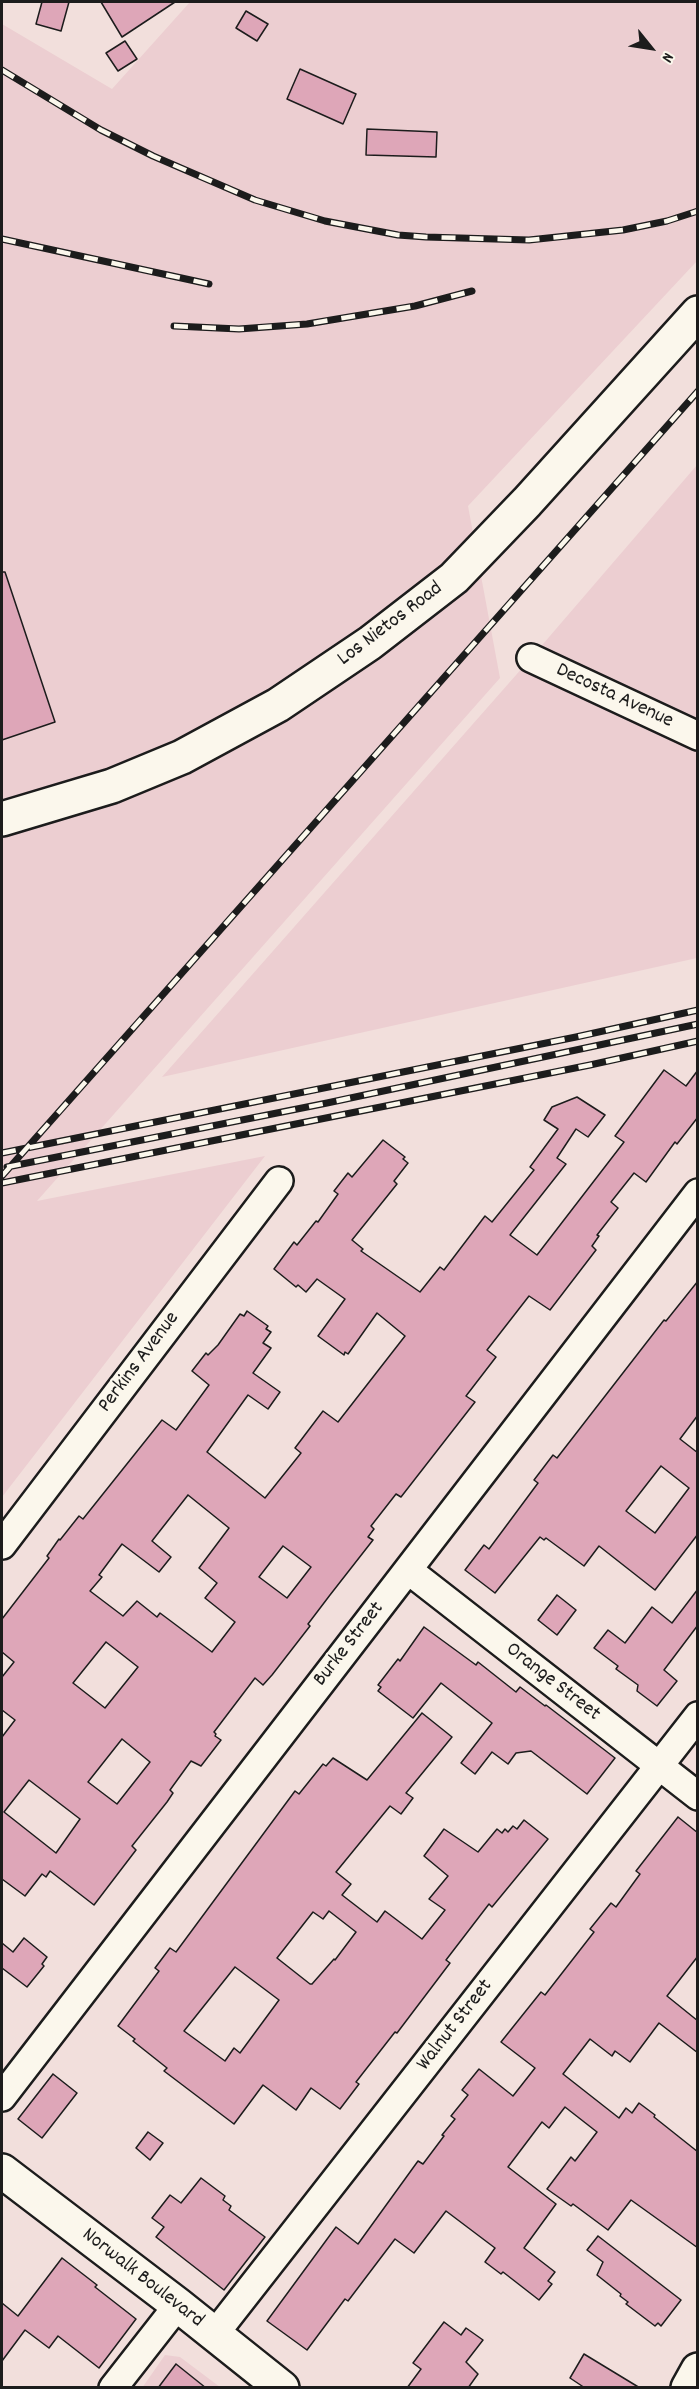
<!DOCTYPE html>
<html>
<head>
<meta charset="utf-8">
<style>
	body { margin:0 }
	#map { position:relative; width:699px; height:2389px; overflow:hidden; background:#f2dfdc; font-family:Dekko,sans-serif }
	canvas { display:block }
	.frame { position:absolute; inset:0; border:3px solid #1c1c1c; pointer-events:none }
	.north { position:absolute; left:621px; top:18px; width:60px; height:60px; -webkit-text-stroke:4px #fbf7ec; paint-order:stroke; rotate:120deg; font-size:16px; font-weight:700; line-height:24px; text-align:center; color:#1c1c1c }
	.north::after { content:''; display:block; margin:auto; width:21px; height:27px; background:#1c1c1c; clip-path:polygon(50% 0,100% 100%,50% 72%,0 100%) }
</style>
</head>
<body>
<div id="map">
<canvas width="699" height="2389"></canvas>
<div class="frame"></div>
<div class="north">N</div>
</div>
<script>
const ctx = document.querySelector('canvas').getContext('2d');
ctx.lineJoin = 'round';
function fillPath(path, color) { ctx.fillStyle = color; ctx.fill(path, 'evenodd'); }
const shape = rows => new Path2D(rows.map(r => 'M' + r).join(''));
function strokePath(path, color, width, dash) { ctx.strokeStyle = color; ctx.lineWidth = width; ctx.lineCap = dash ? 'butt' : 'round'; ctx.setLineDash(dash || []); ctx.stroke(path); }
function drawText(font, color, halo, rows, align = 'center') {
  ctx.font = font + ' Dekko,sans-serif'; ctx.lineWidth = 4.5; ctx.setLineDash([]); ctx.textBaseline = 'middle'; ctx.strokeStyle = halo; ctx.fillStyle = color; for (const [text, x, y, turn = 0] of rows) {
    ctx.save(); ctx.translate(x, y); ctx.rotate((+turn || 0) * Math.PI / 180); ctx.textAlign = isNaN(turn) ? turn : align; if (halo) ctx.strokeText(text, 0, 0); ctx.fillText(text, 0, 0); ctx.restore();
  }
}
const built = shape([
	[190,2,697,2,697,261,468,506,500,678,37,1201,265,1156,2,1497,2,24,112,89],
	[697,465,697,958,162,1077,531,658],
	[165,2355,180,2357,220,2387,142,2388]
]);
const building = shape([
	[42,2,69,2,61,31,36,24,42,2],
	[101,2,175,2,122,37,101,2],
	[246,11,268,24,257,41,236,28,246,11],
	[125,41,137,59,118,71,106,53,125,41],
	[300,69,356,94,343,124,287,99,300,69],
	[367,129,437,132,436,157,366,155,367,129],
	[2,572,5,572,55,722,2,740,2,572],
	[664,1070,686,1086,698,1070,698,1117,677,1144,675,1142,646,1182,634,1173,611,1202,618,1208,597,1235,599,1236,592,1246,596,1250,550,1310,529,1296,487,1350,496,1357,466,1396,475,1402,401,1497,396,1494,371,1526,374,1529,368,1537,373,1540,330,1595,308,1624,310,1626,272,1675,263,1685,255,1678,214,1732,216,1734,215,1736,221,1740,201,1766,191,1761,170,1790,173,1793,167,1802,132,1846,136,1850,94,1905,50,1871,46,1877,42,1874,25,1896,2,1879,2,1737,15,1720,2,1710,2,1677,14,1662,2,1652,2,1619,49,1558,47,1556,59,1539,60,1540,79,1516,83,1519,162,1420,176,1430,209,1385,192,1371,206,1353,208,1355,218,1345,240,1314,244,1316,247,1311,268,1326,266,1329,271,1332,263,1343,271,1348,253,1373,280,1392,268,1409,248,1395,207,1452,265,1498,301,1453,295,1448,323,1411,338,1422,405,1336,377,1313,348,1354,345,1352,344,1355,318,1336,345,1299,317,1279,306,1292,298,1285,296,1287,274,1269,294,1242,297,1245,316,1221,318,1222,338,1194,334,1191,348,1173,352,1177,383,1140,405,1157,403,1159,408,1163,394,1181,397,1184,352,1240,363,1249,361,1251,420,1292,440,1267,444,1270,485,1216,492,1222,534,1170,530,1167,558,1129,544,1120,552,1107,577,1097,605,1115,588,1137,576,1129,557,1158,566,1164,510,1235,537,1255,624,1142,615,1136,664,1070],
	[188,1495,229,1528,199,1568,217,1583,205,1598,235,1622,212,1652,160,1613,157,1617,137,1601,123,1616,90,1591,102,1577,99,1575,122,1544,159,1572,171,1557,152,1541,188,1495],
	[283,1546,311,1567,287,1598,259,1577,283,1546],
	[106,1642,138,1667,105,1708,73,1683,106,1642],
	[122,1739,150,1762,117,1804,88,1782,122,1739],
	[29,1780,80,1819,56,1853,4,1812,29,1780],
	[698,1281,698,1415,680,1439,698,1453,698,1534,655,1590,599,1546,584,1566,546,1538,544,1540,540,1537,495,1593,465,1570,484,1545,489,1549,538,1483,534,1480,553,1455,557,1458,664,1320,666,1321,698,1281],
	[661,1466,689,1488,655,1533,626,1511,661,1466],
	[698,1589,698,1625,664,1670,677,1681,657,1706,637,1691,638,1685,616,1669,618,1666,594,1648,608,1630,625,1643,652,1607,672,1623,698,1589],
	[557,1595,576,1610,557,1635,538,1620,557,1595],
	[424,1627,476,1665,478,1662,516,1692,520,1687,545,1706,546,1705,615,1758,587,1794,531,1751,516,1753,508,1764,492,1752,475,1774,461,1763,492,1723,441,1683,413,1718,378,1691,381,1687,378,1685,398,1659,400,1661,424,1627],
	[422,1713,452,1737,406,1793,413,1798,401,1814,390,1806,336,1872,351,1884,342,1895,377,1922,385,1911,422,1939,445,1910,429,1899,448,1876,424,1856,444,1829,478,1852,497,1829,502,1833,505,1829,508,1832,513,1826,517,1829,524,1820,548,1839,492,1907,489,1904,446,1960,450,1963,397,2033,395,2032,356,2082,359,2084,340,2109,311,2088,296,2110,263,2085,234,2124,164,2071,167,2068,133,2041,135,2039,118,2026,159,1971,155,1968,170,1948,176,1952,295,1791,299,1794,323,1764,326,1766,333,1758,367,1780,422,1713],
	[329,1911,356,1932,335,1960,334,1959,312,1984,310,1984,277,1958,313,1912,323,1919,329,1911],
	[235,1967,279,2000,240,2053,234,2048,225,2061,184,2031,235,1967],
	[678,1817,698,1833,698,1956,667,1996,698,2021,698,2053,659,2023,630,2062,615,2051,612,2056,590,2039,563,2074,619,2118,626,2108,632,2113,639,2103,655,2115,654,2117,698,2152,698,2248,631,2200,608,2230,573,2204,571,2206,547,2189,571,2157,575,2161,597,2132,565,2107,549,2128,542,2122,508,2167,556,2204,524,2248,555,2272,548,2281,552,2284,539,2300,503,2272,501,2274,485,2262,495,2248,446,2211,414,2253,395,2239,348,2301,345,2299,307,2350,267,2321,336,2227,358,2244,418,2161,423,2164,444,2136,442,2135,455,2119,451,2116,468,2095,462,2090,479,2069,513,2096,535,2068,501,2042,541,1992,545,1995,594,1932,590,1929,611,1903,616,1907,640,1874,636,1871,678,1817],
	[24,1938,47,1957,42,1964,44,1966,27,1987,2,1968,2,1943,13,1952,24,1938],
	[53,2074,77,2093,42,2138,18,2119,53,2074],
	[148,2132,163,2143,150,2160,136,2148,148,2132],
	[201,2178,225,2196,223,2200,231,2206,229,2210,265,2237,224,2290,156,2237,164,2227,152,2218,170,2195,181,2203,201,2178],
	[598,2236,681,2300,661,2326,658,2323,655,2326,626,2304,628,2302,620,2296,621,2294,597,2275,603,2262,587,2250,598,2236],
	[62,2258,97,2285,95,2287,136,2319,99,2368,58,2336,49,2348,25,2330,2,2361,2,2303,18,2316,62,2258],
	[444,2322,461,2335,466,2328,483,2340,466,2362,478,2374,468,2388,407,2388,421,2369,413,2363,444,2322],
	[584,2354,640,2388,585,2388,570,2378,584,2354],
	[176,2364,206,2388,158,2388,176,2364]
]);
const street = shape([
	[531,658,698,736],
	[2,1545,279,1181],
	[408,1570,698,1796],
	[2,2097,698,1193],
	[214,2335,698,1716],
	[113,2388,178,2305]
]);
const secondary = shape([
	[2,819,112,786,182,757,278,705,370,643,454,578,527,502,698,313],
	[2,2171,178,2305,282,2388],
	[688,2388,698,2370]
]);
const rail = shape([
	[2,70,101,130,153,156,255,200,325,221,398,235,426,237,529,240,623,230,667,221,698,211],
	[2,239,209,284],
	[174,326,239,329,307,324,415,306,472,291],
	[2,1153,576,1037,698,1010],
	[7,1167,327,1103,698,1024],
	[2,1176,698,391],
	[2,1183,590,1065,698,1041]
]);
const streetNames = [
	["Los Nietos Road",391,625,-37],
	["Decosta Avenue",614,697,25],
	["Perkins Avenue",140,1363,-53],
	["Burke Street",350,1645,-52],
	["Orange Street",552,1683,38],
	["Walnut Street",456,2026,-52],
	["Norwalk Boulevard",142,2279,38]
];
fillPath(built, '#ecced1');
fillPath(building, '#dea6b8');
strokePath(building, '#1c1c1c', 1.5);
strokePath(street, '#1c1c1c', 32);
strokePath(secondary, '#1c1c1c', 38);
strokePath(street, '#fbf7ec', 27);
strokePath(secondary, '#fbf7ec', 33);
strokePath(rail, '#1c1c1c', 7);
strokePath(rail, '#fbf7ec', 4.5, [14]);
drawText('21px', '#1c1c1c', '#fbf7ec', streetNames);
</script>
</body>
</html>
